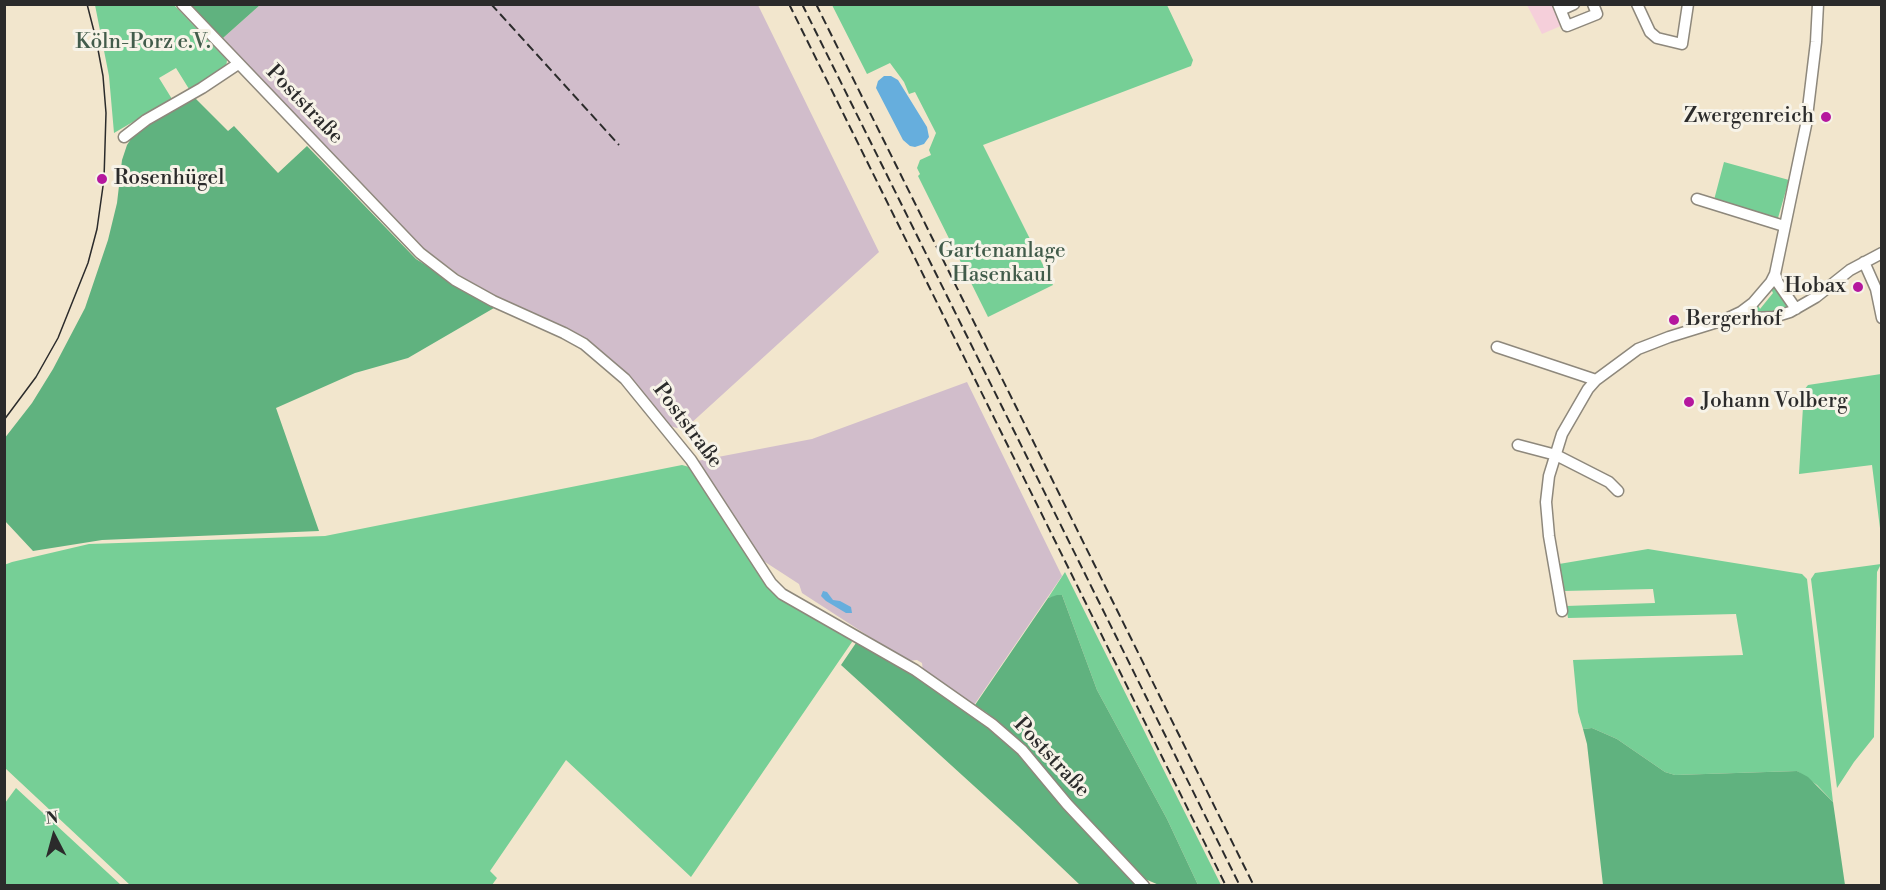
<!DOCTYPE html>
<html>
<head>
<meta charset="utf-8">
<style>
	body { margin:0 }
	#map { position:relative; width:1886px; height:890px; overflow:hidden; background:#f2e6cd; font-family:"Libre Bodoni",serif }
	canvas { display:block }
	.frame { position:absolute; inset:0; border:6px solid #2b2b2b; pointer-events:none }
	.north { position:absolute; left:24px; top:806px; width:60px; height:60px; -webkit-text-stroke:4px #f7f3e8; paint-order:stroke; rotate:354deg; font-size:16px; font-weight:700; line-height:24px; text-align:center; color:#2b2b2b }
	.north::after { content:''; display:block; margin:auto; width:21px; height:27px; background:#2b2b2b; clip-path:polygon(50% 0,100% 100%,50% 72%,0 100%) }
</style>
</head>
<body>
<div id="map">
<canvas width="1886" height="890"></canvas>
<div class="frame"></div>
<div class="north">N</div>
</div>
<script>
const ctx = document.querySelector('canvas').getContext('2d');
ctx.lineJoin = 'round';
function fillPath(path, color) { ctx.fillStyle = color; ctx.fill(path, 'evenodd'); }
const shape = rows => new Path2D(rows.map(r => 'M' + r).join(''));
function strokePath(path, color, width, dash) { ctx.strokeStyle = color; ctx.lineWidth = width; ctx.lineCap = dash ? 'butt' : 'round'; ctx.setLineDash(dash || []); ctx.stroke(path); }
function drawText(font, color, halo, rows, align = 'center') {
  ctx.font = font + ' "Libre Bodoni",serif'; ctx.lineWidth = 6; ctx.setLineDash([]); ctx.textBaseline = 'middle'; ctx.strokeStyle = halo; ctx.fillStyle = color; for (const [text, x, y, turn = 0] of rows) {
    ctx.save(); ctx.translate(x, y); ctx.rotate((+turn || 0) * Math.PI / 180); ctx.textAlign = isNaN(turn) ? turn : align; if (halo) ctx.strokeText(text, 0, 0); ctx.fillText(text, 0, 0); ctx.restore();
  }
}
const built = shape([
	[1527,5,1554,5,1563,25,1542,34]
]);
const industrial = shape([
	[260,5,758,5,879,252,689,425,677,428,670,426,633,381,596,347,499,298,462,277,423,248,358,184,223,38],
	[967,382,1062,576,974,705,923,671,922,663,917,660,907,661,802,593,799,584,762,560,697,461,812,439]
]);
const green = shape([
	[95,5,174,5,227,60,226,68,189,89,176,68,159,78,172,99,114,133,109,76],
	[832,5,1167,5,1193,60,1191,66,983,145,1053,285,988,317,918,176,920,174,917,168,920,160,931,155,929,150,936,133,915,92,909,94,904,82,890,63,867,74],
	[1724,162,1789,180,1778,218,1714,200],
	[1773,288,1775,289,1789,307,1782,312,1753,313,1753,307,1757,303,1760,309,1773,293,1771,289],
	[1881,374,1882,374,1881,536,1872,465,1799,474,1804,390,1808,385],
	[682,465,689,467,768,586,850,635,852,642,691,877,566,760,490,871,497,878,492,885,130,885,5,768,4,565,12,562,89,544,325,536],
	[1648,549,1802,574,1807,579,1833,802,1817,785,1797,771,1675,775,1665,772,1617,739,1592,728,1583,729,1578,712,1573,660,1743,655,1736,614,1568,618,1566,606,1655,603,1653,589,1563,591,1559,564],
	[1881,564,1877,572,1874,737,1854,762,1837,788,1811,579,1815,573],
	[1065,572,1221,885,1198,885,1167,819,1097,690,1062,595,1048,598],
	[16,788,121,885,5,885,5,803]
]);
const forest = shape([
	[190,5,260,5,223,38],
	[192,95,228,131,234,126,278,173,307,146,416,259,494,308,408,358,355,373,276,408,319,531,102,540,33,551,5,521,4,439,32,403,53,369,85,308,108,240,117,203,122,160,127,145,136,131],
	[1057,595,1062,595,1097,690,1167,819,1198,885,1159,885,1145,879,1075,806,1017,738,987,713,975,705,1048,598],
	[858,640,913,674,970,713,1015,750,1137,885,1080,885,1018,826,841,665],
	[1592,728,1617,739,1665,772,1675,775,1797,771,1808,777,1833,802,1845,885,1603,885,1587,744,1583,729]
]);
const water = shape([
	[884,76,891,76,898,80,927,127,929,137,924,144,915,147,910,146,903,140,876,88,878,81],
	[823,591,827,592,833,600,840,601,851,607,852,613,846,613,826,601,821,596]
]);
const minor = shape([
	[182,4,420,253,455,280,493,301,564,333,584,344,625,379,691,460,771,583,782,594,915,670,992,724,1022,750,1067,804,1144,886],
	[1558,4,1567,26,1597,14,1593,4],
	[1637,4,1650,32,1657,38,1682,44,1688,4],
	[1561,10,1574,4],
	[124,137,146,120,202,88,238,64],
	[1697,199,1784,226],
	[1864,262,1876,289,1882,318],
	[1775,274,1778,283,1796,309],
	[1730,319,1774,317,1790,312,1816,297,1850,270,1882,253],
	[1497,347,1596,380],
	[1518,445,1556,455,1609,482,1618,491],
	[1562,611,1549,536,1546,502,1549,476,1562,434,1588,389,1596,380,1638,349,1669,337,1724,320,1741,312,1753,303,1771,282,1775,274,1806,125,1816,42,1818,4]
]);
const tram = shape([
	[4,420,36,377,58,338,88,263,97,229,104,179,106,113,103,76,96,39,87,4]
]);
const rail = shape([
	[491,4,619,145],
	[789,4,1226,886],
	[802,4,1240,886],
	[816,4,1254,886]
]);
const markers = [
	[1826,117,6,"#b5179e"],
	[102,179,6,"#b5179e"],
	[1858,287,6,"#b5179e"],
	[1674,320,6,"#b5179e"],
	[1689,402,6,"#b5179e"]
];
const parkNames = [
	["Köln-Porz e.V.",143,43],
	["Gartenanlage",1002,252],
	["Hasenkaul",1002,276]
];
const streetNames = [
	["Poststraße",304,105,46],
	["Poststraße",687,426,53],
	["Poststraße",1051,758,47]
];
const poiNames = [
	["Zwergenreich",1814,117,"right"],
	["Rosenhügel",114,179],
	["Hobax",1846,287,"right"],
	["Bergerhof",1686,320],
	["Johann Volberg",1701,402]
];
fillPath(built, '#f5cfda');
fillPath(industrial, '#d1bdcb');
fillPath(green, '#76cf96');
fillPath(forest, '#60b27f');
fillPath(water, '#66aedd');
strokePath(minor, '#8e887c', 13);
strokePath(minor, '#fff', 10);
strokePath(tram, '#2b2b2b', 1.5);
strokePath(rail, '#2b2b2b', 2, [9, 4.5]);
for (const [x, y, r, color] of markers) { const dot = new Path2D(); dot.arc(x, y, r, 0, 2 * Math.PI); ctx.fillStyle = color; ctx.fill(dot); strokePath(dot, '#f7f3e8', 2); }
drawText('21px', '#425c4b', '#f7f3e8', parkNames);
drawText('21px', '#2b2b2b', '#f7f3e8', streetNames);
drawText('21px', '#2b2b2b', '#f7f3e8', poiNames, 'left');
</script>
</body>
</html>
